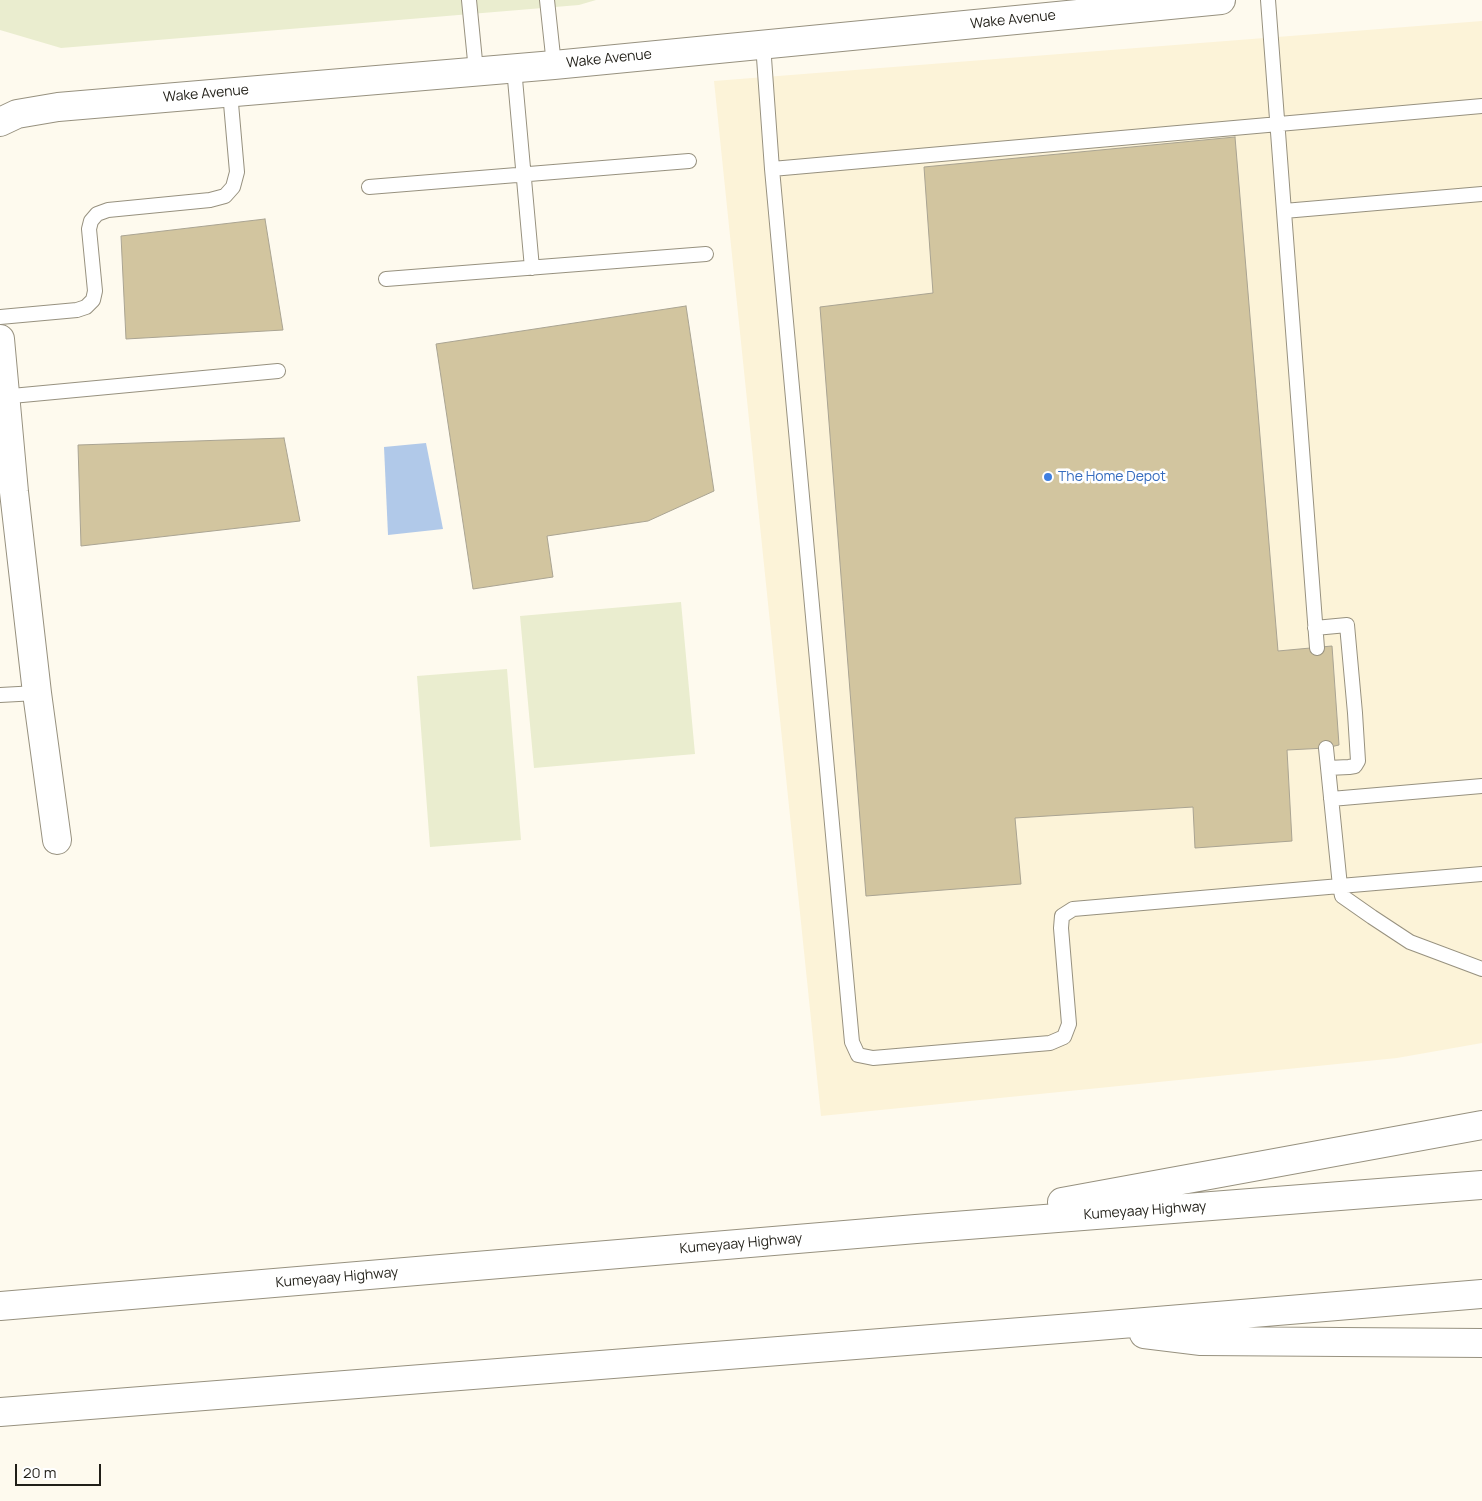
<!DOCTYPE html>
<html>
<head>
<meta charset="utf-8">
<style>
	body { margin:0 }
	#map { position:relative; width:1482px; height:1501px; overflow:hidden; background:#fefaee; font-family:Manrope,sans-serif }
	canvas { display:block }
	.scale { position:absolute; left:15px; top:1464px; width:86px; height:22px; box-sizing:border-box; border:2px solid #211f18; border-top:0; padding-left:6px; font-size:15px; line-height:18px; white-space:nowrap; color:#211f18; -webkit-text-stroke:4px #fff; paint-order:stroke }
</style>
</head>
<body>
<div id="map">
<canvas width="1482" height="1501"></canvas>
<div class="scale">20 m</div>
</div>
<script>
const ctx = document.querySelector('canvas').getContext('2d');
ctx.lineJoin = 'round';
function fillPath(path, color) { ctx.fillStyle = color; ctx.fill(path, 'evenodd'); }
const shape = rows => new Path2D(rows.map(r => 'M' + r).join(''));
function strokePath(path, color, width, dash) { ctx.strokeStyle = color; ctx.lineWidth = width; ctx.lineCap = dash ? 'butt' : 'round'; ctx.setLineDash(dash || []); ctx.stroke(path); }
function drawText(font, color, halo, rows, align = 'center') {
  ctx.font = font + ' Manrope,sans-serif'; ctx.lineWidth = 5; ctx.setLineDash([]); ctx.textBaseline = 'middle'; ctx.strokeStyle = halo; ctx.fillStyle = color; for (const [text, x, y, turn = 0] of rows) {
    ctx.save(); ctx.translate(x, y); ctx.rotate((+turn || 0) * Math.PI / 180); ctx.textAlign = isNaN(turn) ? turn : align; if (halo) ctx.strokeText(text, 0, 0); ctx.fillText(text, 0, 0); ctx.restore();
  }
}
const built = shape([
	[1482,21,1482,1043,1397,1058,821,1116,714,81]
]);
const green = shape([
	[0,0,596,0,579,5,61,48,0,30],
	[681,602,695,754,534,768,520,616],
	[507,669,521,840,430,847,417,676]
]);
const water = shape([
	[426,443,443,529,388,535,384,447]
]);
const building = shape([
	[1235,137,1278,651,1332,646,1339,745,1326,748,1287,750,1292,841,1195,848,1193,807,1015,818,1021,884,866,896,820,307,933,293,924,167,1235,137],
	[265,219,283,330,126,339,121,236,265,219],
	[686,306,714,491,648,521,547,536,553,577,473,589,436,344,686,306],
	[284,438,300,521,81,546,78,445,284,438]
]);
const lane = shape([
	[469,0,476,71],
	[547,0,554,65],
	[1268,0,1317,648],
	[763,44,772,169,852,1042,858,1055,873,1058,1050,1043,1064,1037,1069,1024,1061,928,1062,916,1073,909,1340,886,1326,748],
	[514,68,532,268],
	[772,169,1482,106],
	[369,187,689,161],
	[1284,211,1482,194],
	[386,279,706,254],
	[0,317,77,310,86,307,93,300,95,291,89,229,91,221,97,214,108,210,210,200,225,196,233,187,237,172,230,92],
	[1,397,278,371],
	[1315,628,1347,625,1355,713,1358,761,1355,766,1349,767,1328,768],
	[0,695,37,693],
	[1331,799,1482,786],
	[1482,874,1340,886,1342,896,1372,917,1410,942,1482,969]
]);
const street = shape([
	[0,122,17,114,58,107,554,65,1221,0],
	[0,339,14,492,37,693,57,840]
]);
const highway = shape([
	[1062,1202,1482,1125],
	[0,1306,916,1229,1482,1185],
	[1144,1334,1201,1341,1482,1343],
	[0,1412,1085,1327,1482,1294]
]);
const markers = [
	[1048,477,5,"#3f7fe0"]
];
const streetNames = [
	["Wake Avenue",1013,20,-6],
	["Wake Avenue",609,59,-6],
	["Wake Avenue",206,94,-5],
	["Kumeyaay Highway",1145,1211,-4],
	["Kumeyaay Highway",741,1244,-5],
	["Kumeyaay Highway",337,1278,-5]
];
const shopNames = [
	["The Home Depot",1058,477]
];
fillPath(built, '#fcf3d8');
fillPath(green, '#eaedcf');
fillPath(water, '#b1c9e9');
fillPath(building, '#d2c59f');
strokePath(building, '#aaa492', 1);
strokePath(lane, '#97917f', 16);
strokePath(street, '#97917f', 30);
strokePath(highway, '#97917f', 30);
strokePath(lane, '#fff', 14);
strokePath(street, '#fff', 28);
strokePath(highway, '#fff', 28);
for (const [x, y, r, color] of markers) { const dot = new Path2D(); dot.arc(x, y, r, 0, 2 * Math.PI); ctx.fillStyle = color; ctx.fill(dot); strokePath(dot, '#fff', 2); }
drawText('14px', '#211f18', '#fff', streetNames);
drawText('14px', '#366cbe', '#fff', shopNames, 'left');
</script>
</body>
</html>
